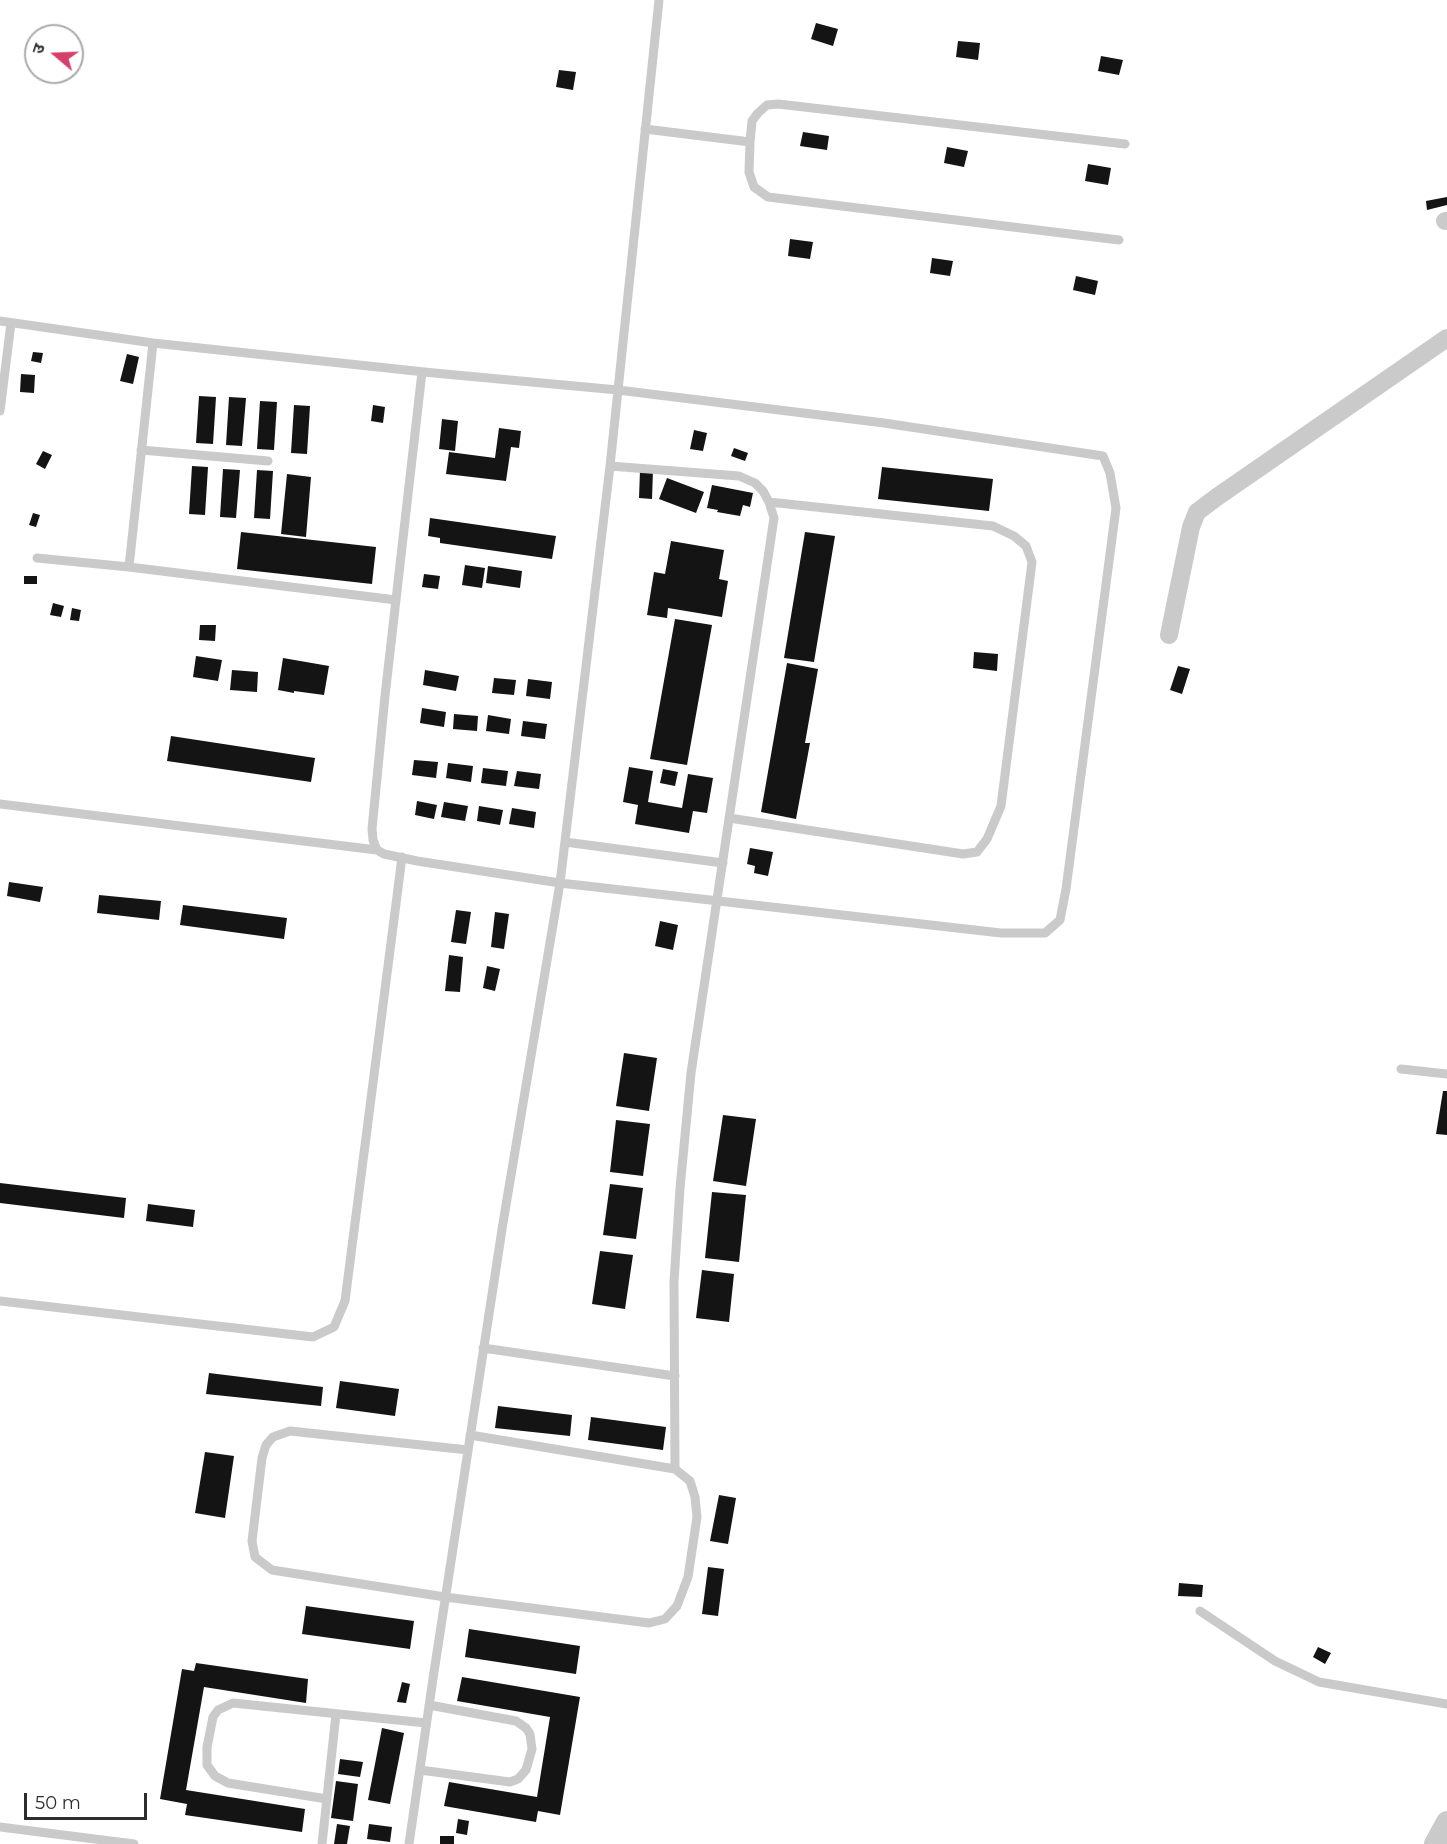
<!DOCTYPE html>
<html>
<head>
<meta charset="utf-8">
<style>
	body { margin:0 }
	#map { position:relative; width:1447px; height:1844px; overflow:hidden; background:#fff; font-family:Montserrat,"Noto Sans Devanagari",sans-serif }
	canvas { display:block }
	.north { position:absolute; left:24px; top:24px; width:60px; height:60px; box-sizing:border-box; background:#fff; border:2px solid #ababab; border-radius:50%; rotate:289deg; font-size:16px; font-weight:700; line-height:24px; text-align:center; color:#2d2d2d }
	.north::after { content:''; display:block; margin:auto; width:21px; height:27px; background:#d4406a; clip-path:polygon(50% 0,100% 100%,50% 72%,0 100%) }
	.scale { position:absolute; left:24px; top:1793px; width:123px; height:27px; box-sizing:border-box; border:3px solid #2d2d2d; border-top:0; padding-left:8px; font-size:18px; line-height:21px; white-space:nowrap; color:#2d2d2d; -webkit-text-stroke:4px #fff; paint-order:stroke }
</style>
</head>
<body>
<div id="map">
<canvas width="1447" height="1844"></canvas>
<div class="north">उ</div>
<div class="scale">50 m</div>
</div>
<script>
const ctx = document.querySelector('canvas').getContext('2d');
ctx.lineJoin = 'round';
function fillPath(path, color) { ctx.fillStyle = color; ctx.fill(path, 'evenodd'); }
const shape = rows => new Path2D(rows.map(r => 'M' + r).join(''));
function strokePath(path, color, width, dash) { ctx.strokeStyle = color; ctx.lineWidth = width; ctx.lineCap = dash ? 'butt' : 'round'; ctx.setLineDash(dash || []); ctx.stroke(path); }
const building = shape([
	[816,23,838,29,833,46,811,39],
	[958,41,980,43,978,60,956,57],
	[1101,56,1123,60,1119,75,1098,71],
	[559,70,576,72,573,90,556,87],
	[803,132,829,136,827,150,800,146],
	[947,147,968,151,964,167,944,163],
	[1088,164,1111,168,1108,185,1085,181],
	[1447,197,1447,205,1427,210,1426,201],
	[790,239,813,242,810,259,788,256],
	[932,258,953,261,950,276,930,273],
	[1076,276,1098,281,1095,295,1073,290],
	[33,352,43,353,41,363,31,361],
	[127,354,139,357,133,384,120,381],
	[21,374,35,375,34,393,20,392],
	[199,396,216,397,213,444,196,443],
	[229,397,246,398,242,446,226,445],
	[260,401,277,402,274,450,257,449],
	[294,405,310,406,307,454,291,453],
	[373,405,385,407,383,423,371,421],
	[442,419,458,421,455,451,439,449],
	[499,428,521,431,519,448,511,447,506,481,446,474,449,452,495,458],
	[694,430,707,433,703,451,690,449],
	[734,448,748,453,745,461,731,456],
	[43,451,52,455,45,469,36,464],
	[192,466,208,467,205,515,189,514],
	[882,467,993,479,989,511,878,499],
	[223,469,240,470,236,518,220,517],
	[257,470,273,471,270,519,254,518],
	[640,470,653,470,652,499,639,498],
	[287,474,311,477,306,537,281,534],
	[667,478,704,492,696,513,659,499],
	[712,485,753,493,750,507,743,505,740,516,717,512,718,510,707,508],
	[33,513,40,515,36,527,29,525],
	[430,518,556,536,552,559,440,543,440,538,428,536],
	[241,532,376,547,372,584,237,569],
	[805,532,835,536,814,662,784,658],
	[671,541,724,550,719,579,728,581,722,617,668,608,667,618,647,615,654,572,665,574],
	[465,565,485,568,482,588,462,585],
	[488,566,522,571,520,588,486,583],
	[424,574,440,576,438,589,422,587],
	[24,576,37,576,37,584,24,584],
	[53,603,64,606,61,617,50,615],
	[72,608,81,610,79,621,70,620],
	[675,619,712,625,687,765,650,759],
	[200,625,216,625,215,641,199,640],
	[974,652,998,654,997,671,973,668],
	[196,656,222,660,218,681,193,677],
	[283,658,329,666,324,695,294,691,294,693,278,690],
	[787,663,818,669,805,743,810,743,796,819,761,812],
	[1178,666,1190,669,1182,694,1170,690],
	[232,670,258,672,257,692,230,690],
	[425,670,459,676,456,691,423,685],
	[494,678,516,680,514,695,492,693],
	[528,679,552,682,550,699,526,696],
	[422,708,446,712,444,727,420,723],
	[454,714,478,716,477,731,453,729],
	[488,715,511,719,509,734,486,731],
	[523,721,547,724,545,739,521,736],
	[171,736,315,758,311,782,167,761],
	[414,760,438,762,436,778,412,775],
	[448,763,473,766,471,782,446,778],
	[629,767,653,771,648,802,682,808,688,774,713,778,707,813,693,811,689,833,635,824,638,805,623,802],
	[483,768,508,771,506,786,481,783],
	[663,769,678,772,675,786,660,783],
	[517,771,541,774,539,789,514,786],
	[417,801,437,805,434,819,415,815],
	[444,802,468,806,465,821,441,817],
	[479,806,503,810,500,825,477,821],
	[512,808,536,812,534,828,509,824],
	[750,848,773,852,768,876,754,873,755,866,747,864],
	[9,882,43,887,40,902,7,896],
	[99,895,161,901,159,920,97,913],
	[183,905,287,918,284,939,180,925],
	[456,910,471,912,466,944,451,942],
	[495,912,509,914,504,949,491,947],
	[660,921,678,925,673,950,655,946],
	[449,955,463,957,460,992,445,991],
	[487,966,500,969,495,991,483,988],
	[624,1053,657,1058,649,1111,616,1106],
	[1443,1091,1447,1091,1447,1135,1436,1134],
	[723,1115,756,1119,746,1186,713,1181],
	[616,1120,650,1124,643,1176,610,1172],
	[0,1183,126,1198,124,1218,0,1203],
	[610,1184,643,1188,636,1239,603,1235],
	[712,1192,746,1195,739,1262,705,1258],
	[148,1204,195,1210,193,1227,146,1221],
	[600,1251,633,1255,625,1309,592,1304],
	[702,1270,734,1274,729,1322,696,1318],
	[209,1373,323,1387,321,1406,206,1394],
	[340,1381,399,1389,395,1416,336,1408],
	[498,1406,572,1415,570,1436,495,1428],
	[591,1417,666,1427,663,1450,588,1440],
	[205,1452,234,1456,225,1518,195,1513],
	[719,1495,736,1498,728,1544,710,1541],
	[708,1567,724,1569,718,1616,702,1614],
	[1179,1583,1203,1585,1202,1597,1178,1596],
	[306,1606,414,1621,410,1649,302,1634],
	[469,1629,580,1646,576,1674,465,1657],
	[1318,1647,1331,1653,1325,1664,1313,1657],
	[196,1663,308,1679,306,1703,204,1687,186,1790,305,1809,302,1832,185,1815,187,1804,160,1799,182,1669,194,1671],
	[462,1677,580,1697,560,1815,538,1811,536,1822,444,1806,449,1782,537,1797,550,1717,457,1701],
	[402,1682,410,1684,406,1703,397,1702],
	[382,1728,404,1733,390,1804,368,1800],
	[340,1759,363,1762,360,1777,338,1774],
	[336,1781,358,1784,353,1821,331,1818],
	[458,1819,469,1821,467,1835,456,1833],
	[337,1824,350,1826,347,1844,334,1844],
	[369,1824,392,1827,390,1842,367,1839],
	[440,1836,454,1836,454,1844,440,1844]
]);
const service = shape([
	[659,0,610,466,739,476,755,483,763,491,769,502,774,518,691,1073,680,1188,674,1282,675,1469],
	[645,129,750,142],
	[1119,240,768,197,754,187,749,172,750,142,752,121,758,113,767,105,778,104,1125,144],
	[0,321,153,343,434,373,618,390,884,423,1103,456,1110,473,1116,508,1066,889,1060,920,1045,933,1001,933,560,883,417,861,384,854,377,850,0,804],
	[153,343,129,567,396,600],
	[0,411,11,323],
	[141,450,268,461],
	[37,558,129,567],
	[729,818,963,854,977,852,987,839,1001,806,1032,562,1026,546,1014,536,993,526,769,502],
	[565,842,723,863],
	[377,850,373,840,372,829,385,696,422,372],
	[1401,1069,1447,1074],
	[0,1301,313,1337,334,1327,345,1301,402,857],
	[483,1348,675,1376],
	[468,1450,290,1431,273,1437,266,1445,262,1458,252,1541,255,1557,272,1570,445,1597,649,1623,665,1619,677,1606,688,1577,697,1517,695,1497,690,1481,675,1469,470,1435],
	[1200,1611,1275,1661,1319,1682,1447,1704],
	[420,1770,510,1782,518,1779,526,1770,532,1749,530,1734,526,1728,516,1721,429,1705],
	[327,1799,228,1783,215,1776,207,1765,207,1747,213,1717,218,1710,233,1703,426,1723],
	[0,1827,134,1844],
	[322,1844,336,1714],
	[409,1844,434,1672,503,1223,560,883,610,466]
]);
const minor = shape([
	[1445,221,1447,221],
	[1169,635,1191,527,1197,512,1217,497,1447,338]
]);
const tertiary = shape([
	[1435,1844,1447,1822]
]);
fillPath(building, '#141414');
strokePath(service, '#cacaca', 9);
strokePath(minor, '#cacaca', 18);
strokePath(tertiary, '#cacaca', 22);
</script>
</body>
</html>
